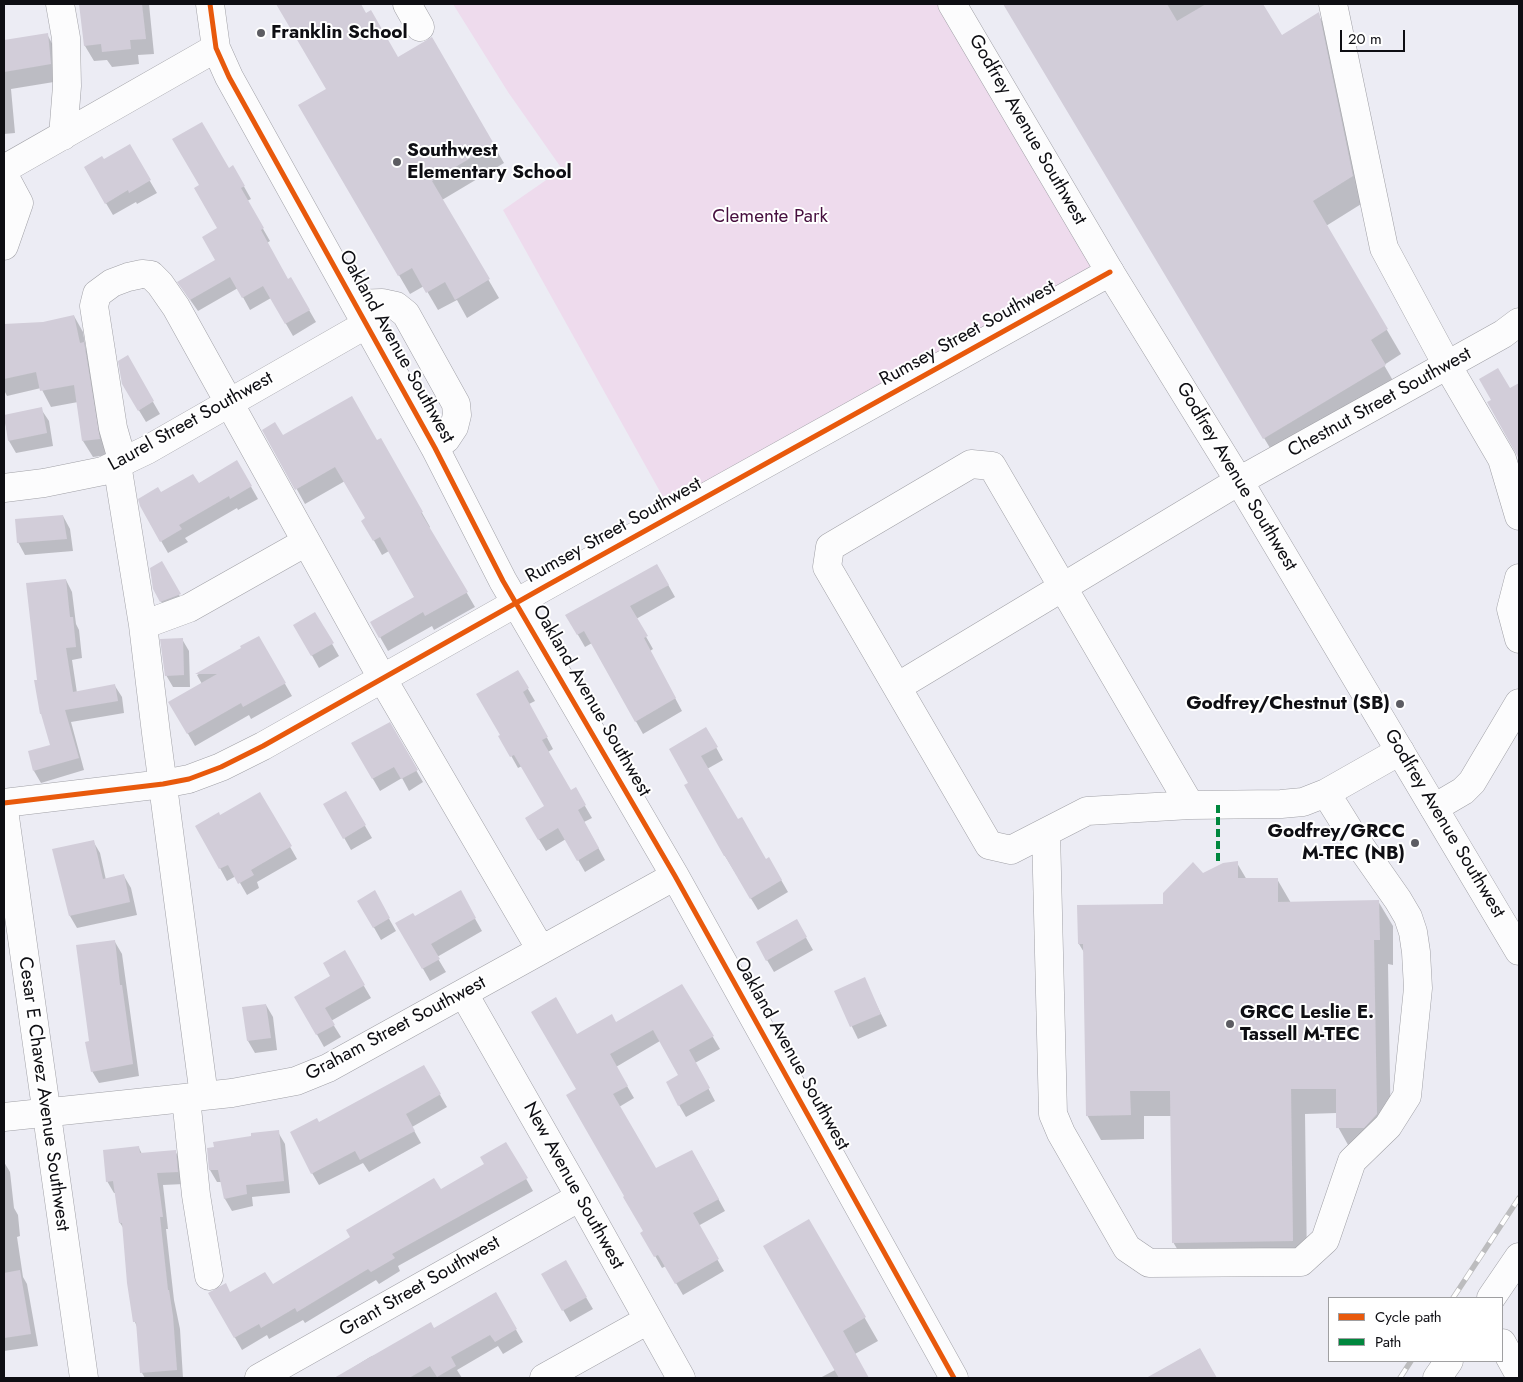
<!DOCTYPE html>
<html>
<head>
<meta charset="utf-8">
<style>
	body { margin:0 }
	#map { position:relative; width:1523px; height:1382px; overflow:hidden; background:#ececf4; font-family:Jost,sans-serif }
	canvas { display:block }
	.frame { position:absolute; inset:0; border:5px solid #0e0e13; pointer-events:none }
	.legend { position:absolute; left:1328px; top:1297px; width:175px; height:65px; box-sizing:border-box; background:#fff; border:1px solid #9f9fa1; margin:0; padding:6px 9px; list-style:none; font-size:15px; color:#0e0e13 }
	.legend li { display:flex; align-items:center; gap:10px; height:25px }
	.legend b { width:25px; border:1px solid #9f9fa1 }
	.scale { position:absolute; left:1340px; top:30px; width:65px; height:22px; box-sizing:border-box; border:2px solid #0e0e13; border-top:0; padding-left:6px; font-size:15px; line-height:18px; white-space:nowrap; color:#0e0e13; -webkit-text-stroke:4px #fff; paint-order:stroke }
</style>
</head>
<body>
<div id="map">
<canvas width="1523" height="1382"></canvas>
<div class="frame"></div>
<ul class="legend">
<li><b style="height:6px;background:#e8590c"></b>Cycle path</li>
<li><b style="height:6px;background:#00873e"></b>Path</li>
</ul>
<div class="scale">20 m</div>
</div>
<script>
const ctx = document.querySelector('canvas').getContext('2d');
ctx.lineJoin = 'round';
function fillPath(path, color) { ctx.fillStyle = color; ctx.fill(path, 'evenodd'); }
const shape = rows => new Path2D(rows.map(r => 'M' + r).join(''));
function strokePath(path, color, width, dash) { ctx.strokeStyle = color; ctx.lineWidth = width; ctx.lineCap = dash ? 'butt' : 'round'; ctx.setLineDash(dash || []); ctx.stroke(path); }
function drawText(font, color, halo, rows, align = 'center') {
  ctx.font = font + ' Jost,sans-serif'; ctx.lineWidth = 4; ctx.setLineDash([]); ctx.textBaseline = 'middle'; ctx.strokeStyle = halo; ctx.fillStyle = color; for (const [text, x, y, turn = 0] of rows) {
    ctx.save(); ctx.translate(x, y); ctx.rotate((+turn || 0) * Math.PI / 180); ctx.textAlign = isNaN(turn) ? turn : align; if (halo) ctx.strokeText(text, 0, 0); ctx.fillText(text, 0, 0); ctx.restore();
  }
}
const green = shape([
	[453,4,956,4,1110,272,673,515,503,210,562,169,508,92]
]);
const shadow = shape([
	[80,4,149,4,154,54,138,55,139,64,112,67,107,60,94,61,85,46],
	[278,4,359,4,398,58,431,39,504,163,442,200,499,298,467,318,457,300,438,310,424,286,410,294,300,106,328,89],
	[1004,4,1262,4,1281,37,1318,14,1332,39,1366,201,1326,226,1401,354,1384,365,1399,391,1279,463],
	[47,34,56,51,60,81,11,89,15,133,4,134,4,41],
	[129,146,157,193,137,204,136,202,113,215,85,168,103,161],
	[233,167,251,199,247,201,270,241,267,243,288,280,291,279,316,322,293,336,271,298,250,310,238,288,198,311,186,294,217,261,219,229,228,170],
	[74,316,83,332,86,349,92,360,108,455,93,457,83,441,78,402,51,407,41,388,7,396,4,390,4,325,43,323],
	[127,357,160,414,146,422,123,384],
	[1519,384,1519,455,1489,403],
	[41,409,49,421,53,446,16,453,9,441,4,416],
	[264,430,283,437,377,442,381,440,430,527,429,528,475,607,434,630,432,626,388,651,372,623,415,598,389,551,382,555,363,521,367,519,345,481,305,504],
	[237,462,258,499,238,510,237,508,185,538,188,542,168,553,141,506,160,494,198,484],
	[63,516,70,529,73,551,25,555,18,542],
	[161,563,186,607,168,614,154,589],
	[657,565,675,597,636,619,653,649,650,651,682,711,643,734,592,643,585,647,567,616],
	[66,580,72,592,76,624,79,630,82,658,72,660,77,693,115,686,122,697,124,713,71,722,84,770,41,783,34,771,29,752,51,746,39,681],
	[315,614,339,656,319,668,295,625],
	[258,637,292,696,251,719,249,715,195,746,170,702,202,684,197,675,243,648],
	[182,639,189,651,190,687,173,687,166,675],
	[518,672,535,701,529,704,553,749,548,752,571,792,575,789,592,818,584,822,605,860,585,872,566,839,546,851,526,818,546,806,522,766,518,768,500,736],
	[389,724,423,782,409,791,402,778,380,791,352,743],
	[706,729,723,760,707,769,737,821,766,861,769,859,788,892,758,910,725,856,690,783],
	[346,793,372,838,351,850,325,804],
	[260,794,297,859,257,882,259,888,247,895,236,876,227,881,197,826,220,817],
	[93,841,100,853,106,880,124,876,131,888,137,915,77,928,70,916],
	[1237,863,1247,880,1277,879,1291,903,1378,901,1393,926,1393,965,1388,964,1391,1139,1352,1152,1338,1127,1337,1113,1305,1114,1307,1266,1188,1267,1173,1242,1172,1116,1144,1116,1144,1139,1101,1140,1087,1115,1085,954,1079,944,1164,905,1203,875],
	[374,892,396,931,381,940,359,901],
	[460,892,482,931,437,957,446,972,430,981,397,923,415,918],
	[796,920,813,950,774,972,757,943],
	[115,942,122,954,139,1076,99,1083,92,1071,90,1042],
	[344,952,371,998,331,1021,341,1037,324,1047,296,997,332,976],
	[864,979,887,1026,858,1039,835,992],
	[682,985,720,1049,695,1063,715,1101,686,1117,679,1105,680,1075,660,1041,616,1067,634,1098,619,1107,656,1169,692,1151,725,1211,698,1226,724,1271,683,1295,666,1266,662,1268,642,1233,644,1232,578,1090,577,1035,616,1023],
	[266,1005,273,1017,277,1050,255,1053,248,1041],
	[424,1067,447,1107,412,1127,421,1143,369,1172,363,1163,319,1185,312,1173,319,1124],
	[278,1132,285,1144,290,1193,252,1197,253,1206,232,1211,225,1199,222,1182,217,1182,210,1170,208,1149,216,1148],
	[506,1143,533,1191,398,1266,400,1271,379,1284,376,1280,305,1323,303,1320,269,1339,267,1335,242,1350,210,1294,230,1293,272,1286,486,1165],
	[139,1148,142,1154,175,1151,182,1163,184,1184,163,1185,168,1229,166,1229,174,1300,180,1329,183,1378,145,1378,142,1373,137,1327,135,1322,124,1229,120,1223,116,1193,114,1193,107,1181],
	[4,1162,10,1172,14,1208,18,1215,20,1236,17,1237,23,1277,27,1284,38,1346,4,1351],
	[809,1221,878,1341,855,1354,868,1378,820,1378,835,1370],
	[565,1262,593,1309,570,1322,543,1275],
	[495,1293,523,1342,503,1354,498,1346,457,1370,462,1378,336,1378,370,1357,434,1330],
	[1199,1349,1216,1378,1148,1378]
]);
const building = shape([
	[79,4,142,4,146,39,130,40,131,49,102,52,101,44,84,46],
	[276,4,361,4,366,13,371,10,398,57,432,37,494,144,432,181,490,279,455,300,445,282,426,293,412,268,398,276,298,105,326,89],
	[1003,4,1167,4,1177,21,1206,4,1263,4,1282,35,1319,12,1353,176,1313,201,1388,329,1371,340,1386,365,1263,439],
	[48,33,51,64,4,72,4,40],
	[202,122,229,168,233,165,245,186,241,188,264,228,261,230,288,279,291,277,310,310,285,324,263,286,242,298,230,277,190,300,177,282,215,260,202,237,217,228,194,188,199,185,172,139],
	[130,144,151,180,129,193,128,190,105,204,84,167,102,156,104,159],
	[74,315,80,343,84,342,100,439,82,441,74,385,40,391,36,372,4,379,4,324,43,322],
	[128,355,154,401,138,411,122,384,118,361],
	[1498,368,1510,388,1519,383,1519,459,1487,402,1491,400,1479,379],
	[352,396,377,440,381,438,423,512,421,513,468,592,425,616,423,612,379,638,370,622,414,597,380,537,373,541,361,521,365,518,335,467,295,490,262,430,275,422,283,435],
	[42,407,47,433,8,441,4,415],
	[237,460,252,486,230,499,229,496,179,525,182,529,160,542,140,506,138,499,158,487,161,492,193,474,199,483],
	[63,515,67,539,17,543,15,519],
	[162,561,181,594,160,602,153,589,150,568],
	[657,564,669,585,630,606,648,636,644,638,676,698,635,722,584,631,577,635,565,615],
	[66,579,70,617,73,617,76,647,66,648,73,692,115,684,118,701,65,710,79,758,33,771,28,751,50,745,41,714,40,714,34,680,37,680,26,583],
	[315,612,334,643,311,656,293,625],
	[259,636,286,683,243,707,241,703,187,734,168,702,217,674,195,674,241,648,240,646],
	[183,638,184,675,165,676,160,639],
	[518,670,529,688,523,692,548,737,542,740,571,790,576,787,586,805,578,810,599,848,577,861,558,828,538,840,525,818,544,806,514,755,510,757,498,736,500,735,476,694],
	[390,722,418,770,401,779,394,767,372,779,351,743],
	[706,727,718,747,701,756,738,819,742,817,766,859,769,857,782,880,750,899,725,856,724,856,684,785,688,783,669,749],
	[346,791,366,825,343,839,323,804],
	[260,792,292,846,251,870,254,875,238,884,228,865,219,869,195,826,219,812,220,815],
	[94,840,103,879,124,874,130,902,69,916,52,849],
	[1238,861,1238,878,1278,878,1278,902,1379,900,1380,940,1374,940,1377,1114,1364,1128,1336,1128,1336,1089,1291,1089,1293,1241,1172,1243,1170,1091,1130,1091,1131,1115,1086,1116,1083,944,1078,944,1077,905,1163,904,1163,893,1193,862,1203,873,1223,863],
	[375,890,390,918,373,928,357,901],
	[461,890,476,918,431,944,440,959,422,969,395,923,413,913,415,916],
	[797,919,807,937,766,961,756,942],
	[115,940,120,985,122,985,133,1064,91,1072,85,1042,89,1041,76,945],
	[345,950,365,985,325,1008,335,1025,316,1035,294,997,330,976,323,963],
	[865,977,881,1014,850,1027,834,991],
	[682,984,714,1036,689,1050,710,1088,678,1106,666,1082,678,1075,653,1030,610,1054,628,1086,613,1094,656,1168,692,1150,719,1199,693,1213,719,1259,675,1284,658,1255,654,1257,640,1233,643,1231,623,1197,624,1196,566,1095,576,1089,531,1012,556,997,577,1034,612,1014,616,1022],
	[266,1004,271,1038,247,1041,242,1007],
	[424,1065,441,1094,406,1114,415,1131,360,1160,355,1151,311,1174,290,1132,317,1118,319,1122],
	[279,1130,284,1181,246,1185,247,1194,224,1199,218,1170,209,1170,207,1148,214,1147,213,1142,251,1136,251,1133],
	[506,1142,528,1178,392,1254,395,1258,371,1272,368,1269,297,1312,295,1308,261,1328,259,1324,234,1338,208,1293,226,1283,230,1292,265,1272,273,1284,350,1237,346,1230,434,1178,441,1189,484,1164,480,1157],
	[139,1146,140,1153,176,1150,178,1172,157,1173,163,1217,160,1217,168,1290,169,1290,173,1316,177,1370,140,1373,136,1322,133,1322,127,1283,122,1223,119,1223,113,1181,106,1182,103,1150],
	[809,1219,866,1317,843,1331,869,1378,839,1378,763,1246],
	[566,1260,587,1297,562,1311,541,1274],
	[20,1270,31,1334,4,1338,4,1273],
	[496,1292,517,1329,495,1342,490,1335,451,1357,456,1366,437,1377,430,1366,409,1378,334,1378,431,1322,434,1328],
	[1200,1348,1217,1378,1146,1378]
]);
const minor = shape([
	[60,4,66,38,67,86,63,136],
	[210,4,216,48,229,77,435,448,503,581,675,876,954,1378],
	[407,4,420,27],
	[1333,4,1384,248,1447,365,1502,459,1519,516],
	[4,169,216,48],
	[4,175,19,203,4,246],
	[355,304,382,303,396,306,406,314,456,404,457,415,454,427,446,439,435,448],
	[125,461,119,449,113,428,94,306,97,294,112,283,128,277,142,274,151,275,160,284,176,307,382,678,541,950],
	[117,464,143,625,156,733,204,1096],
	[4,488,44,483,103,471,147,450,367,324],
	[1519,578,1511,609,1519,639],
	[143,625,189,608,306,542],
	[897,687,1239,481,1503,334,1519,322],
	[4,803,163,784,189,779,221,767,263,746,546,586,1110,272],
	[1190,805,992,466,971,464,830,547,827,567,989,845,1011,850,1087,811,1190,805,1281,804,1303,802,1326,793,1400,751],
	[1434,808,1463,791,1472,782,1519,703],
	[1046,832,1053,1114,1061,1133,1127,1248,1149,1263,1301,1262,1325,1240,1352,1161,1388,1126,1407,1096,1418,988,1416,952,1413,932,1408,917,1398,900,1349,830,1326,793],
	[464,994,580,1197,681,1378],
	[186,1098,196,1195,209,1276],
	[4,1117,232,1093,296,1081,328,1068,675,876],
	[1491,1298,1519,1257],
	[1502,1343,1519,1374],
	[259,1378,580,1197],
	[544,1378,648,1320],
	[1437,1378,1449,1361]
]);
const major = shape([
	[952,4,1110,272,1239,481,1519,951],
	[4,810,84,1378]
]);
const rail = shape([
	[1453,1298,1519,1198],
	[1400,1378,1411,1361]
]);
const quiet = shape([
	[1218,805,1218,865]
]);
const cycleway = shape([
	[210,4,216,48,229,77,435,448,503,581,675,876,954,1378],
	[4,803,163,784,189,779,221,767,263,746,546,586,1110,272]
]);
const markers = [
	[261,33,5,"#5c5c62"],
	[397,162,5,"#5c5c62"],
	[1400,704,5,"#5c5c62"],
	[1415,843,5,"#5c5c62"],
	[1230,1024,5,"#5c5c62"]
];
const poiNames = [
	["Franklin School",271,33],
	["Southwest",407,151],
	["Elementary School",407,173],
	["Godfrey/Chestnut (SB)",1390,704,"right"],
	["Godfrey/GRCC",1405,832,"right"],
	["M-TEC (NB)",1405,854,"right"],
	["GRCC Leslie E.",1240,1013],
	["Tassell M-TEC",1240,1035]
];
const streetNames = [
	["Godfrey Avenue Southwest",1027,130,60],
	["Rumsey Street Southwest",968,334,-29],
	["Oakland Avenue Southwest",396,347,61],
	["Chestnut Street Southwest",1380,403,-29],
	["Laurel Street Southwest",191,422,-29],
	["Godfrey Avenue Southwest",1236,477,59],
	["Rumsey Street Southwest",614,531,-29],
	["Oakland Avenue Southwest",591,701,60],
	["Godfrey Avenue Southwest",1444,824,59],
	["Graham Street Southwest",396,1029,-28],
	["Oakland Avenue Southwest",791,1054,61],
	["Cesar E Chavez Avenue Southwest",43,1094,82],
	["New Avenue Southwest",573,1186,61],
	["Grant Street Southwest",420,1287,-30]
];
const parkNames = [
	["Clemente Park",770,217]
];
fillPath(green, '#eedbed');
fillPath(shadow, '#0003');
fillPath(building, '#d2cdd9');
strokePath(minor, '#a0a0a6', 29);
strokePath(major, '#a0a0a6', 29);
strokePath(minor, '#fcfcfd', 28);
strokePath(major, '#fcfcfd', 28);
strokePath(rail, '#bcbcbe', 5.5);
strokePath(rail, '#fff', 4, [11]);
strokePath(quiet, '#00873e', 4, [8, 4]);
strokePath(cycleway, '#e8590c', 5);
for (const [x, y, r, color] of markers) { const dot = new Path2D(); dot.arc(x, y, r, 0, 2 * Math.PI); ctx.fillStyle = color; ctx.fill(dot); strokePath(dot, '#fff', 2); }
drawText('bold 19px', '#0e0e13', '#fff', poiNames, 'left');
drawText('19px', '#0e0e13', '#fff', streetNames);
drawText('19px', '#460f3e', '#fff', parkNames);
</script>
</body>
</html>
